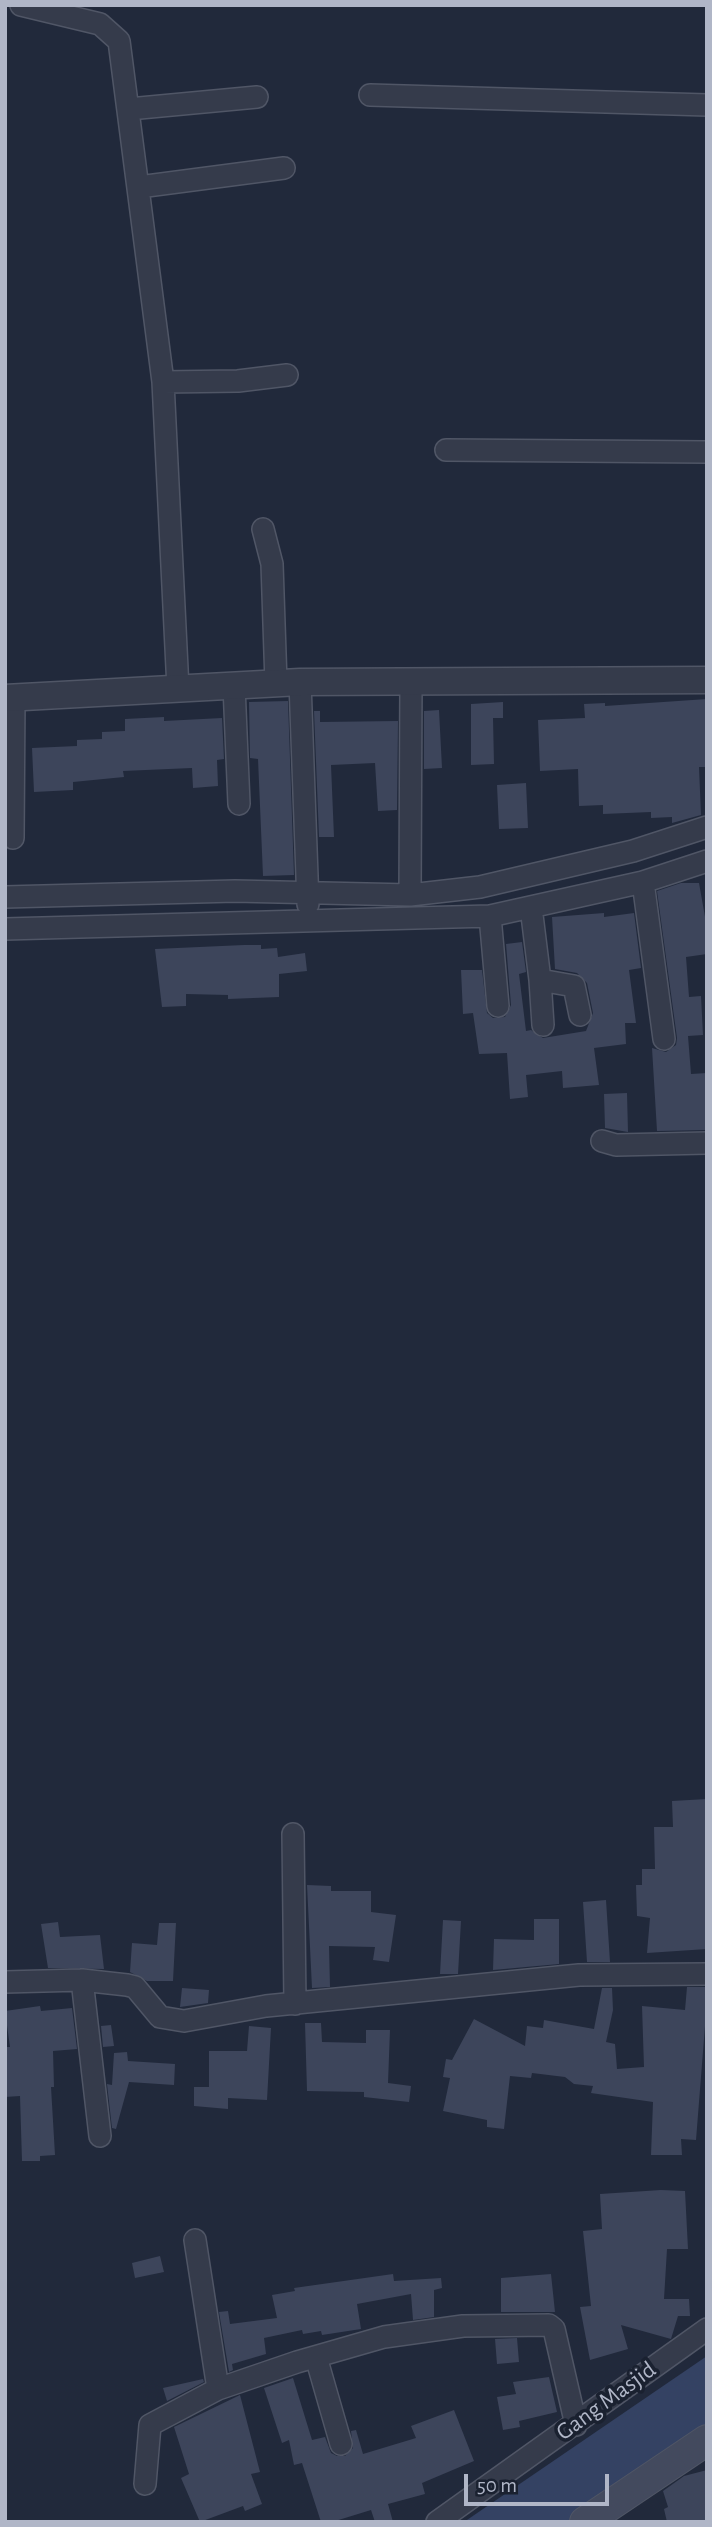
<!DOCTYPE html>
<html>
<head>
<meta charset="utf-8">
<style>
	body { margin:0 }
	#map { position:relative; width:712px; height:2527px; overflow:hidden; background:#21293b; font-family:"Alegreya Sans",sans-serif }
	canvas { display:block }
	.frame { position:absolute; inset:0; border:7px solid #b0b6c7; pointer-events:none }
	.scale { position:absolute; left:464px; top:2474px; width:145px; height:32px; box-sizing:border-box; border:4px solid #b0b6c7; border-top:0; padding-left:9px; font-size:21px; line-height:24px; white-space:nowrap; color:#b0b6c7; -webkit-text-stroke:5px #1a2130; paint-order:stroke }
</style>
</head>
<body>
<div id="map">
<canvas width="712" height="2527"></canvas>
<div class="frame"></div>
<div class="scale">50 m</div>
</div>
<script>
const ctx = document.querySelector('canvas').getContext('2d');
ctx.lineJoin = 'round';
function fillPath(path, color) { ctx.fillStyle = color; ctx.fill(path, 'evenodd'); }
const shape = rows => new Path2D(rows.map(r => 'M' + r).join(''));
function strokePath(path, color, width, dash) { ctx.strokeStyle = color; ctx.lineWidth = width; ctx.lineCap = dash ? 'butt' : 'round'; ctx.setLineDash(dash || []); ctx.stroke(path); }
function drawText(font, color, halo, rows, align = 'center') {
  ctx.font = font + ' "Alegreya Sans",sans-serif'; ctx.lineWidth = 7; ctx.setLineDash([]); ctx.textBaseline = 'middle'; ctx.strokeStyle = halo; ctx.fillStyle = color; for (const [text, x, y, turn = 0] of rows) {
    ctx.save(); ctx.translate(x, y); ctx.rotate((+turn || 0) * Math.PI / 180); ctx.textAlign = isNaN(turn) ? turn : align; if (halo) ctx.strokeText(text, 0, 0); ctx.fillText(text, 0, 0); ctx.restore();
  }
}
const water = shape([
	[707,2356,707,2428,567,2522,464,2522]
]);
const building = shape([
	[707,699,707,767,699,767,701,815,672,823,672,817,651,818,651,812,603,814,603,805,579,806,578,769,540,771,538,720,585,718,584,704,605,703,605,706],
	[288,701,294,875,263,876,258,759,250,758,249,702],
	[503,702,503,718,493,718,494,764,471,765,471,704],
	[439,710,442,768,424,769,424,711],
	[314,711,320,711,320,722,398,721,397,810,378,811,375,763,331,765,334,837,319,837],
	[164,717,164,721,222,718,224,759,217,760,218,786,193,788,192,768,123,771,124,777,73,782,73,790,34,792,32,748,77,746,77,740,102,739,102,732,125,731,125,719],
	[526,783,528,828,499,829,497,785],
	[681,883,699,883,707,928,707,954,686,957,689,997,701,996,703,1035,688,1036,691,1074,707,1073,707,1130,657,1131,652,1048,666,1052,676,1045,677,1038,657,891],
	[604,913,604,917,634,913,641,968,629,970,636,1023,625,1023,626,1044,594,1048,599,1085,563,1088,562,1071,526,1075,528,1097,510,1099,507,1053,479,1054,473,1013,463,1014,461,970,482,970,487,1013,493,1018,505,1017,511,1005,506,944,522,942,526,972,519,974,526,1031,531,1030,543,1038,586,1031,593,1013,587,983,577,973,555,969,552,917],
	[244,945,261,945,261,949,277,948,278,957,305,953,307,971,279,974,279,997,228,999,228,995,186,994,186,1006,162,1007,155,949],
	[627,1093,628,1132,605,1128,604,1094],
	[707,1799,707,1949,647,1953,650,1918,637,1916,636,1885,642,1885,642,1869,655,1869,654,1827,673,1827,672,1801],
	[307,1885,331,1886,331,1891,371,1891,371,1912,396,1915,389,1962,373,1960,375,1947,329,1946,330,1987,312,1988],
	[606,1900,610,1962,587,1962,583,1902],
	[534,1919,559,1919,559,1964,493,1970,494,1939,534,1940],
	[443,1920,461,1921,458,1974,440,1974],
	[58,1922,60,1937,100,1935,104,1969,48,1968,41,1924],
	[159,1923,176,1923,173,1981,147,1981,130,1972,132,1943,157,1945],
	[687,1987,707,1987,707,2001,696,2140,681,2139,682,2155,651,2155,653,2102,591,2093,593,2086,574,2084,565,2077,532,2073,531,2078,510,2076,504,2129,487,2127,487,2120,443,2111,450,2078,443,2077,446,2059,452,2060,474,2019,525,2046,527,2026,543,2028,544,2020,594,2029,602,1988,612,1988,613,2010,606,2042,615,2044,617,2069,644,2067,642,2006,685,2010],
	[182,1988,209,1990,208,2003,180,2007],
	[40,2006,41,2011,72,2008,77,2049,53,2051,54,2087,51,2087,55,2155,40,2156,40,2161,22,2161,20,2096,5,2097,5,2047,10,2047,5,2011],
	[305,2023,321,2023,322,2042,366,2043,366,2030,390,2030,388,2083,411,2086,409,2102,364,2097,364,2092,307,2091],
	[111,2025,114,2046,103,2047,101,2026],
	[249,2026,271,2028,267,2100,228,2098,228,2109,194,2106,194,2087,209,2087,209,2051,247,2051],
	[127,2052,128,2061,175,2064,174,2085,129,2082,116,2129,112,2128,107,2084,112,2085,114,2053],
	[661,2190,685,2191,688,2249,667,2249,664,2299,689,2299,690,2316,678,2316,671,2339,621,2325,628,2349,590,2360,580,2307,591,2306,583,2231,602,2229,600,2194],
	[160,2256,164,2272,135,2278,132,2263],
	[393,2274,394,2281,441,2278,442,2288,434,2290,434,2317,413,2320,411,2294,357,2304,361,2329,322,2335,321,2331,303,2334,302,2330,264,2338,266,2354,232,2364,233,2370,229,2372,219,2312,228,2311,230,2324,277,2318,272,2295,295,2291,294,2288],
	[551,2274,555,2312,501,2312,501,2278],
	[517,2338,519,2362,497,2364,495,2339],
	[549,2377,557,2412,519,2421,520,2427,503,2430,497,2397,516,2394,513,2382],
	[293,2378,312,2440,325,2437,331,2453,337,2456,345,2456,353,2448,351,2431,356,2430,363,2454,416,2438,411,2426,454,2410,474,2461,422,2483,425,2494,388,2504,393,2522,375,2522,371,2510,332,2522,321,2522,302,2463,294,2465,289,2440,282,2443,264,2388],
	[203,2379,204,2382,167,2401,163,2388],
	[240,2395,260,2472,251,2474,262,2504,245,2511,243,2506,200,2522,181,2478,189,2474,174,2427],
	[707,2470,707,2522,667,2522,664,2509,668,2507,663,2491,684,2476]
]);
const minor = shape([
	[21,5,100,24,119,41,163,382,178,689],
	[370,95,707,105],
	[129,109,257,97],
	[139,187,284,168],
	[163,382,238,381,287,375],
	[446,450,707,452],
	[263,529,272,564,276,683],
	[300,682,308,904],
	[234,686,239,804],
	[13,838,14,698],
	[643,882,664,1039],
	[410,895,411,681],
	[5,897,235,891,410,895,480,887,633,851,707,827],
	[531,907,540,980,574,986,580,1015],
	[490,916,498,1006],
	[5,929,490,916,643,882,707,861],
	[540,980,543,1025],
	[602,1141,616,1145,707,1143],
	[293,1834,295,2004],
	[82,1980,100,2136],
	[5,1982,82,1980,127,1985,135,1987,160,2017,184,2021,266,2006,579,1975,707,1974],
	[195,2240,218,2389],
	[316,2357,341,2444],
	[145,2484,150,2425,218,2389,297,2362,384,2337,463,2326,549,2325,554,2329,576,2425],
	[437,2522,707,2329]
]);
const tertiary = shape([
	[5,698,300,682,707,680]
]);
const secondary = shape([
	[585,2522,707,2440]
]);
const streetNames = [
	["Gang Masjid",606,2401,-36]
];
fillPath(water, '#344263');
fillPath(building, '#3d455b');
strokePath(minor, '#505666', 24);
strokePath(tertiary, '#505666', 29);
strokePath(secondary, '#505666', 32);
strokePath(minor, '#353b4b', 21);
strokePath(tertiary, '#353b4b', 26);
strokePath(secondary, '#434a5e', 30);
drawText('24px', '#b0b6c7', '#1a2130', streetNames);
</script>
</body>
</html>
